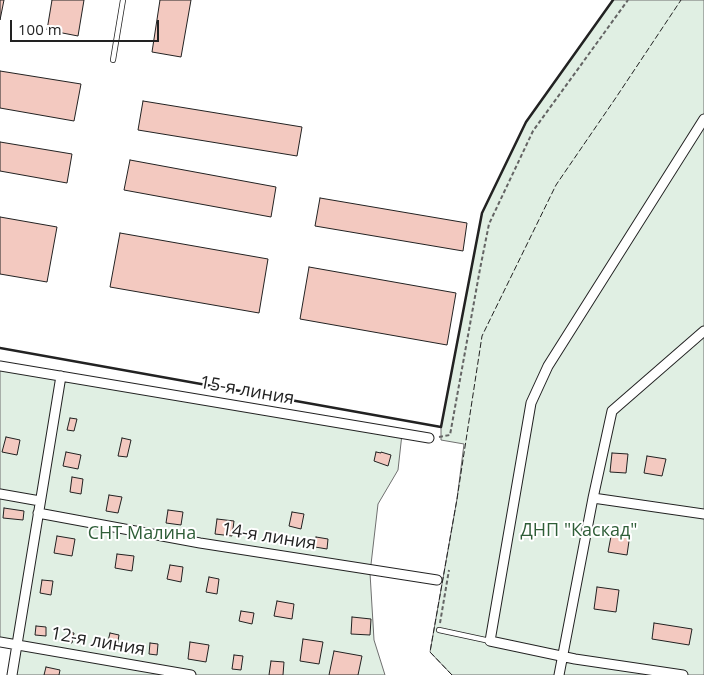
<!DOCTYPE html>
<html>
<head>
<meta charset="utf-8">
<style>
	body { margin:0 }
	#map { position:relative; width:704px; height:675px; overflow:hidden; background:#fff; font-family:"Open Sans",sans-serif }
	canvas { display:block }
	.scale { position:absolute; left:10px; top:20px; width:149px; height:22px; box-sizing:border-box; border:2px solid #222; border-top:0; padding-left:6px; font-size:15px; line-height:18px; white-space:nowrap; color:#222; -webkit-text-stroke:4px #fff; paint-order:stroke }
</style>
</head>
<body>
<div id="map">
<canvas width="704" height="675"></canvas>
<div class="scale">100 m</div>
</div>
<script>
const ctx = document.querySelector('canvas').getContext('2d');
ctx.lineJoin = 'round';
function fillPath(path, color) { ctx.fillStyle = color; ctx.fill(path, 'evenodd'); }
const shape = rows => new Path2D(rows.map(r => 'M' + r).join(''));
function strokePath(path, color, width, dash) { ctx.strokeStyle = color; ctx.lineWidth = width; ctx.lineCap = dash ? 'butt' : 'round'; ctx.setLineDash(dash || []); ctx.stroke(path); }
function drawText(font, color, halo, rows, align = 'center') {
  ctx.font = font + ' "Open Sans",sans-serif'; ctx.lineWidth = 4; ctx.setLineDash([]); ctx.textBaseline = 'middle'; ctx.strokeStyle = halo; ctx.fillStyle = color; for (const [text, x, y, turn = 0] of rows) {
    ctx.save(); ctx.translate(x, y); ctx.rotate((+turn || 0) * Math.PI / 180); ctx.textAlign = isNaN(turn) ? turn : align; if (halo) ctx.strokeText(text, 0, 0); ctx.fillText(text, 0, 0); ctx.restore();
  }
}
const green = shape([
	[613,0,704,0,704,675,452,675,430,652,457,499,464,444,441,440,441,427,482,213,526,122,613,0],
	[0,366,402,434,398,470,378,504,370,573,374,640,385,675,12,675,18,645,0,642,0,366]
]);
const building = shape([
	[0,0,4,0,0,20,0,0],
	[52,0,84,0,78,36,47,30,52,0],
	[160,0,191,0,181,57,152,52,160,0],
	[0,71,81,84,74,121,0,108,0,71],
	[143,101,302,127,297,156,138,130,143,101],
	[0,142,72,154,67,183,0,171,0,142],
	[130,160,276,187,271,217,124,190,130,160],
	[320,198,467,223,463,251,315,226,320,198],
	[0,217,57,227,47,282,0,274,0,217],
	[120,233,268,259,259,313,110,287,120,233],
	[309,267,456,293,447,345,300,319,309,267],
	[70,418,77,419,74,431,67,430,70,418],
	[6,437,20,440,17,455,2,452,6,437],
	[122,438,131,440,127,457,118,456,122,438],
	[66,452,81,455,78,469,63,466,66,452],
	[376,452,381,453,381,452,391,455,388,466,374,461,376,452],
	[612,453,628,454,626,473,610,472,612,453],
	[647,456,666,459,662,476,644,473,647,456],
	[72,477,83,479,81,494,70,492,72,477],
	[109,495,122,497,118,513,106,511,109,495],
	[4,508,24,511,23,520,3,518,4,508],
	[168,510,183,512,181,525,166,523,168,510],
	[292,512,304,514,301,529,289,526,292,512],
	[217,519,234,521,232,536,215,534,217,519],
	[612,531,630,534,627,555,608,552,612,531],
	[57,536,75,539,72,556,54,553,57,536],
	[316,537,328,539,327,549,315,547,316,537],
	[117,554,134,556,132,571,115,568,117,554],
	[170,565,183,567,181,582,167,579,170,565],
	[209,577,219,579,217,594,206,592,209,577],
	[42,580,53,581,51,595,40,593,42,580],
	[597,587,619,590,616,612,594,609,597,587],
	[277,601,294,604,292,619,274,616,277,601],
	[241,611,254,613,252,624,239,621,241,611],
	[352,617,371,619,370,635,351,634,352,617],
	[654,623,692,629,689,645,652,639,654,623],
	[36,626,46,627,46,636,35,635,36,626],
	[68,632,74,633,72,643,66,642,68,632],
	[110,633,119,635,117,647,107,645,110,633],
	[303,639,323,642,319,664,300,661,303,639],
	[190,642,209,645,206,662,188,659,190,642],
	[150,643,158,644,157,655,149,654,150,643],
	[334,651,362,656,358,675,329,675,334,651],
	[234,655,243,656,241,670,232,669,234,655],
	[271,661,284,662,283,675,269,675,271,661],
	[46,667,60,670,59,675,44,675,46,667]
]);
const path = shape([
	[439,437,450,435,480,269,489,224,533,131,628,0],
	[440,623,449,570]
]);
const lane = shape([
	[113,60,123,0],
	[439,630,490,641]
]);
const street = shape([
	[0,366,429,438],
	[0,494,40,501],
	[593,498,704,514],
	[38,513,200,543,437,580],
	[0,642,191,675],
	[12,675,61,376],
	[559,675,593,498,612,411,704,331],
	[683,675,575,659,490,641,531,403,548,366,704,119]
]);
const fence = shape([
	[452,675,430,652,457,499,482,336,556,185,615,99,681,0]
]);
const wall = shape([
	[0,348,441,427,482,213,526,122,613,0]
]);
const streetNames = [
	["15-я линия",247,391,10],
	["14-я линия",269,537,9],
	["12-я линия",98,642,10]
];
const parkNames = [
	["ДНП \"Каскад\"",579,531],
	["СНТ Малина",142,534]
];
fillPath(green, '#e0efe3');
strokePath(green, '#6f6f6f', 1);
fillPath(building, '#f3c9c0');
strokePath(building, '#222', 1);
strokePath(lane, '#222', 6);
strokePath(street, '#222', 11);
strokePath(path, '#646464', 2, [4, 2.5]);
strokePath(lane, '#fff', 4.5);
strokePath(street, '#fff', 9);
strokePath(fence, '#222', 1, [6, 2.5]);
strokePath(wall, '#222', 2.5);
drawText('18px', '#222', '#fff', streetNames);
drawText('18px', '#2f5e38', '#fff', parkNames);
</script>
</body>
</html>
